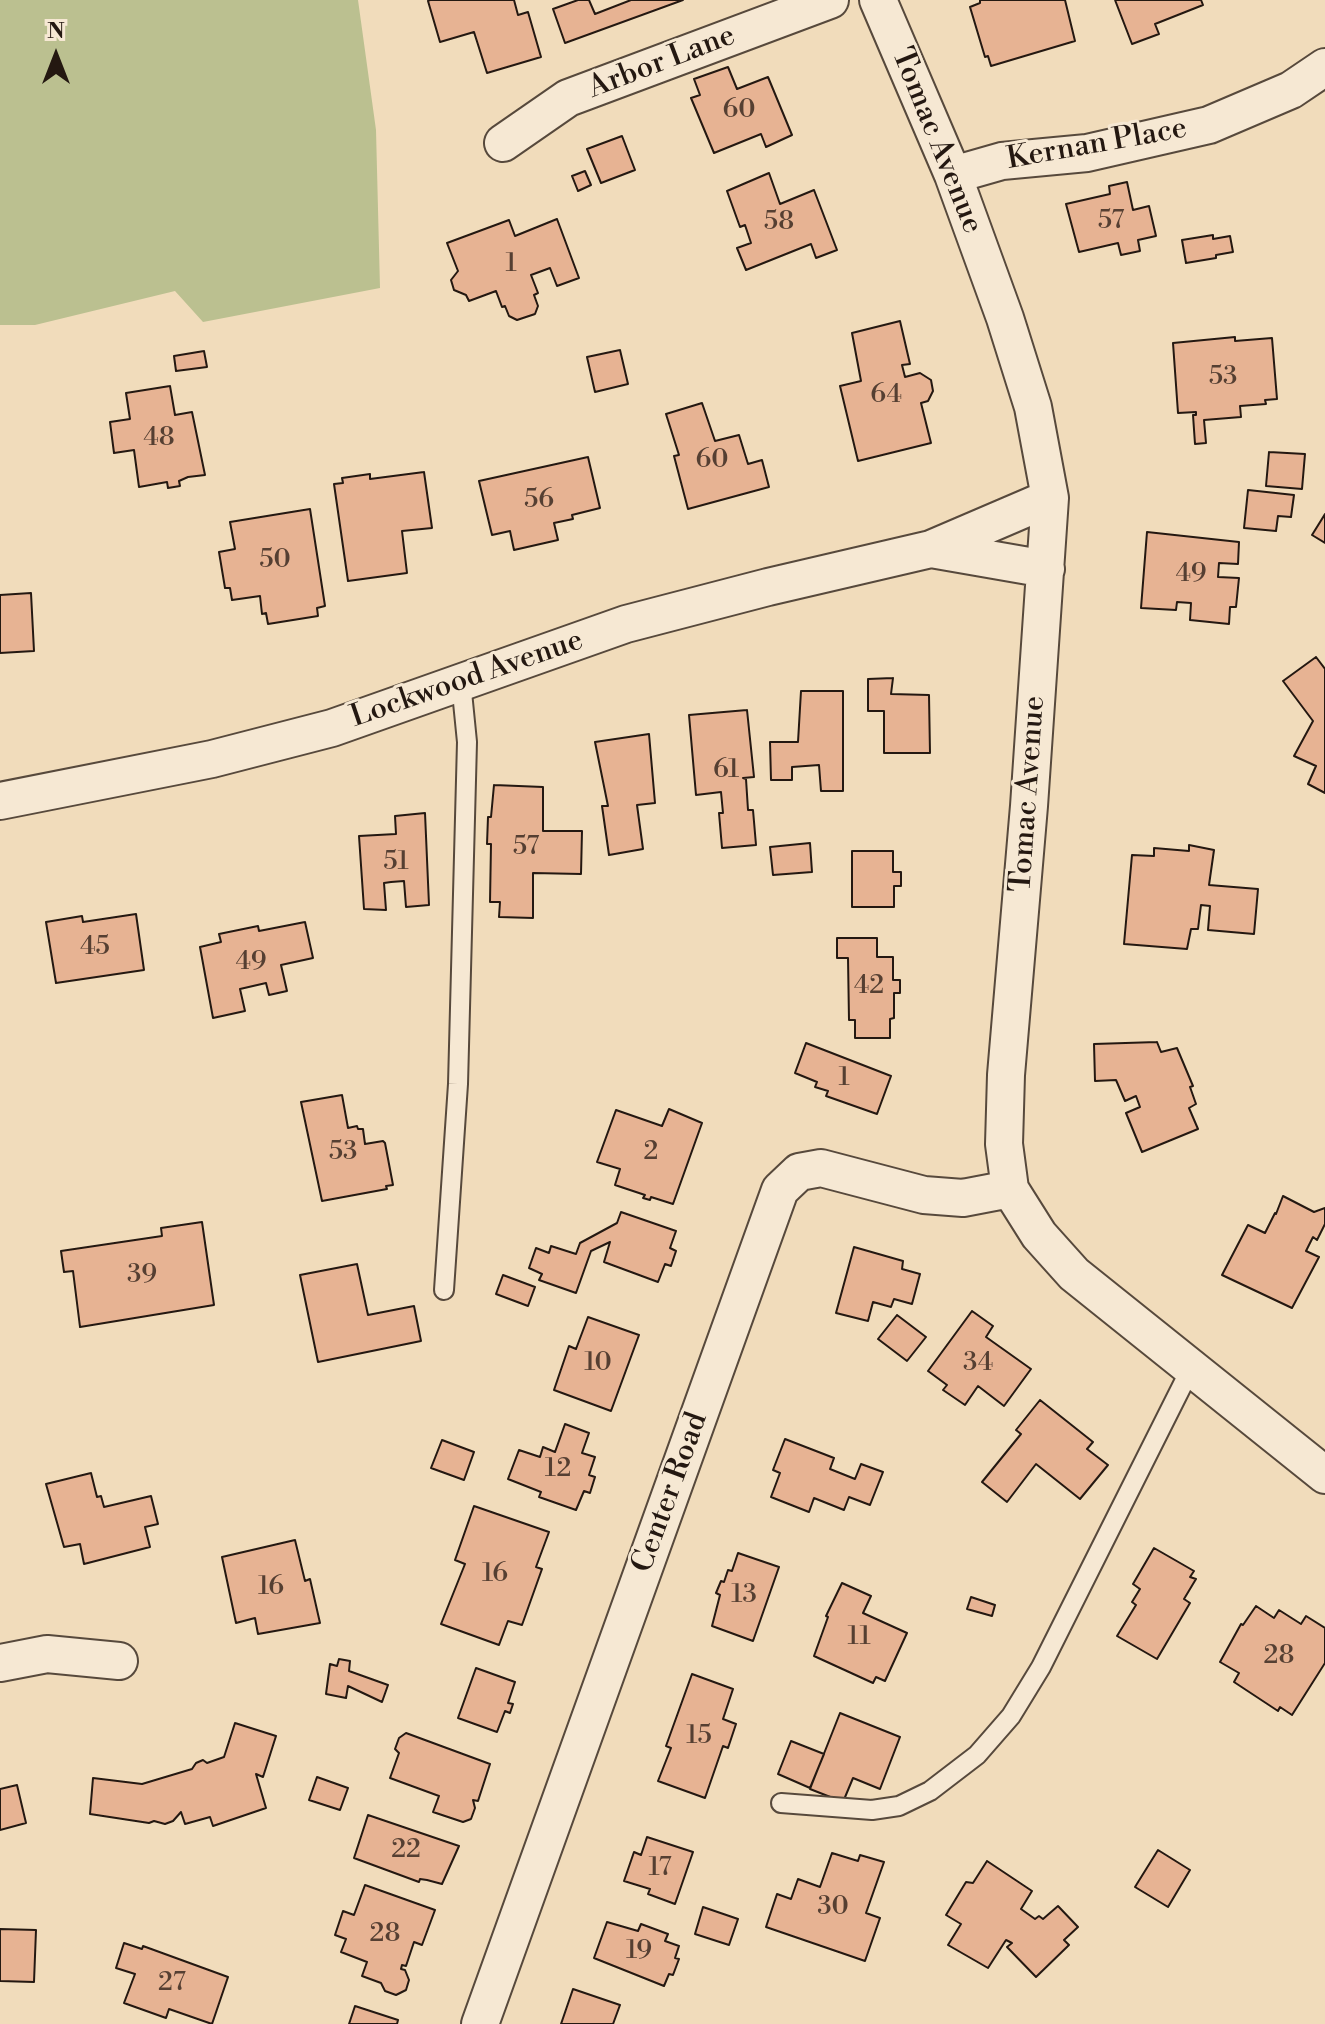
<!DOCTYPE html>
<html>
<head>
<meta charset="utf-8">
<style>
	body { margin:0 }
	#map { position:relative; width:1325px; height:2024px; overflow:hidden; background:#f1dcbb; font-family:"Libre Bodoni",serif }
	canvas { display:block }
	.north { position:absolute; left:16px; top:16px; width:80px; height:80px; -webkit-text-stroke:6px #f6e8d3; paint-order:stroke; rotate:0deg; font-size:22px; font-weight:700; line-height:32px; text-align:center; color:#241811 }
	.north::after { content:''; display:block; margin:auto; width:28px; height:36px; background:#241811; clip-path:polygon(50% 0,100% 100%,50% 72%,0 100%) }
</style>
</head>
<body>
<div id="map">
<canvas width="1325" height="2024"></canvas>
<div class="north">N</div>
</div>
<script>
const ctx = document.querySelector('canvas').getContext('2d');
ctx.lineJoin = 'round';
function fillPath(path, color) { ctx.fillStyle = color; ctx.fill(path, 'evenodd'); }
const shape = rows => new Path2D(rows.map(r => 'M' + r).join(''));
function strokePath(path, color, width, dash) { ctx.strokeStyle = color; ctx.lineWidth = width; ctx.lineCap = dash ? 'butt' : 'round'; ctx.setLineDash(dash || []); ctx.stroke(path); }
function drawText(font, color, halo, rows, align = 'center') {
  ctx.font = font + ' "Libre Bodoni",serif'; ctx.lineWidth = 6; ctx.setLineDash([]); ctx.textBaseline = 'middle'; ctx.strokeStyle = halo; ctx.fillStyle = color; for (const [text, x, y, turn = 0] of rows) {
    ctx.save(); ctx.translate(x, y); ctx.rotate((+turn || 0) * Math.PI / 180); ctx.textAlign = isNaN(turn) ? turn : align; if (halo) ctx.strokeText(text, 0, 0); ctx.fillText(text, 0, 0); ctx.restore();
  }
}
const green = shape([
	[0,0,358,0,376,130,380,288,203,322,175,291,35,325,0,325]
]);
const building = shape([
	[430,0,514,0,518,15,528,12,541,57,487,73,474,32,440,42,428,1,430,0],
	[578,0,589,0,595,14,631,0,683,0,565,43,553,9,578,0],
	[980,0,1065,0,1075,41,991,66,988,56,985,57,970,7,980,3,980,0],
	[1115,0,1201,0,1203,5,1155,24,1159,34,1132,44,1115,0],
	[728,67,737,89,768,77,792,135,766,147,761,134,714,153,691,98,700,95,694,79,728,67],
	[622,136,635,170,601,183,587,149,622,136],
	[585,171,591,185,578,191,572,176,585,171],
	[769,173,780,204,814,190,837,250,816,258,811,244,746,270,737,248,751,243,745,225,740,227,727,191,769,173],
	[1127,182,1133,210,1149,206,1156,236,1138,240,1140,251,1121,255,1118,243,1079,252,1066,204,1110,194,1109,186,1127,182],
	[557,219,579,278,557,286,550,268,531,275,538,293,534,295,538,306,535,314,517,320,509,316,505,306,502,307,496,291,469,301,466,295,454,290,451,280,458,271,447,243,509,220,515,236,557,219],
	[1213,235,1213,239,1230,236,1233,252,1216,255,1216,258,1186,263,1182,240,1213,235],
	[900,321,910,364,902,365,905,377,920,373,931,380,933,391,928,401,921,403,931,443,858,461,840,386,861,381,852,333,900,321],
	[1235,337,1235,341,1272,338,1277,399,1265,400,1266,404,1240,406,1241,417,1204,420,1206,443,1195,444,1193,415,1196,415,1196,412,1178,413,1173,343,1235,337],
	[620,350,628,384,595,392,587,357,620,350],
	[204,351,207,367,176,371,174,356,204,351],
	[170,386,175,415,192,412,205,475,188,477,179,481,180,486,168,488,167,482,139,487,134,450,114,453,110,422,130,419,126,393,170,386],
	[702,403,715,441,739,435,748,464,762,460,769,487,688,509,674,456,679,455,666,414,702,403],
	[1269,452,1305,454,1302,489,1266,486,1269,452],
	[588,457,600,508,572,515,573,519,554,523,558,540,514,550,510,531,492,535,479,481,588,457],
	[424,472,432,528,402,531,407,573,348,581,334,484,343,483,342,478,370,474,370,479,424,472],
	[1248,490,1294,495,1291,517,1278,516,1276,531,1244,528,1248,490],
	[310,509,325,606,317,608,318,616,268,624,266,613,262,614,260,596,232,600,230,588,225,588,219,552,235,549,230,522,310,509],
	[1325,514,1325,543,1312,535,1325,514],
	[1147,532,1239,542,1238,564,1219,563,1218,577,1239,578,1236,607,1230,607,1229,624,1190,620,1191,603,1177,602,1176,610,1141,608,1147,532],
	[31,593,34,651,0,653,0,595,31,593],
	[1316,657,1325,669,1325,793,1308,784,1316,766,1294,756,1313,721,1283,681,1316,657],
	[893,678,891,694,929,695,930,753,884,753,884,711,868,711,868,679,893,678],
	[801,691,843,691,843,791,821,791,819,765,792,767,792,780,771,780,770,742,798,742,801,691],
	[747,710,754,777,743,778,746,779,748,810,753,810,756,845,722,848,719,813,723,813,721,792,696,795,689,715,747,710],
	[649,734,655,803,637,805,643,849,609,855,602,806,608,806,595,742,649,734],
	[494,785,543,787,543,831,582,831,581,874,533,873,533,918,499,917,500,902,490,902,491,844,487,844,488,817,491,817,494,785],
	[425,813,429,905,406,907,404,881,391,882,384,883,386,910,364,909,359,836,396,834,395,816,425,813],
	[810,843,812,872,773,875,770,847,810,843],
	[1189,845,1214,850,1209,885,1258,889,1254,934,1208,930,1210,906,1201,905,1198,929,1191,929,1187,949,1124,944,1132,855,1154,856,1154,848,1189,851,1189,845],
	[852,851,893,851,893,872,901,872,901,886,894,886,894,907,852,907,852,851],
	[136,914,144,970,56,983,46,922,82,916,83,922,136,914],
	[305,922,313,958,281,965,287,991,269,995,266,983,240,989,245,1011,213,1018,200,947,221,942,219,934,258,926,259,931,305,922],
	[837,938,877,938,877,957,893,957,893,980,900,980,900,993,894,993,894,1018,890,1019,890,1038,855,1038,855,1020,849,1020,848,958,837,958,837,938],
	[1157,1042,1161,1052,1177,1048,1193,1086,1190,1087,1196,1104,1189,1108,1198,1129,1142,1152,1126,1113,1140,1107,1136,1096,1125,1101,1116,1080,1095,1081,1094,1044,1157,1042],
	[806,1043,891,1076,877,1114,826,1096,828,1091,815,1087,817,1082,795,1073,806,1043],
	[342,1095,348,1128,357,1126,358,1129,363,1129,365,1144,383,1141,385,1143,393,1185,386,1186,387,1189,322,1201,301,1102,342,1095],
	[669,1109,702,1123,673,1204,651,1197,650,1200,643,1198,645,1195,615,1185,620,1169,597,1162,616,1110,662,1126,669,1109],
	[1283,1196,1314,1212,1325,1208,1325,1224,1317,1240,1313,1237,1306,1251,1319,1257,1292,1308,1222,1275,1248,1225,1265,1233,1275,1213,1276,1214,1283,1196],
	[621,1212,676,1231,670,1248,676,1251,671,1266,665,1264,658,1282,604,1262,610,1242,591,1251,576,1293,539,1280,542,1274,529,1268,536,1248,549,1253,551,1246,576,1254,580,1243,617,1223,621,1212],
	[202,1222,214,1305,80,1327,73,1271,64,1272,61,1251,162,1236,161,1228,202,1222],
	[854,1247,903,1261,902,1269,920,1274,912,1304,894,1299,891,1307,873,1302,868,1321,836,1313,854,1247],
	[357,1264,368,1315,414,1306,421,1341,318,1362,300,1275,357,1264],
	[503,1275,535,1287,528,1306,496,1294,503,1275],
	[972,1311,993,1326,986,1337,1031,1369,1004,1406,978,1386,965,1405,943,1390,947,1385,928,1371,972,1311],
	[897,1315,926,1337,907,1361,878,1339,897,1315],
	[588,1317,639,1335,611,1411,554,1390,569,1346,576,1349,588,1317],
	[1040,1400,1093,1442,1087,1449,1108,1465,1080,1499,1036,1464,1007,1502,982,1482,1021,1434,1016,1430,1040,1400],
	[565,1424,589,1433,582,1453,595,1457,589,1475,595,1477,590,1493,584,1491,576,1510,539,1497,541,1492,508,1479,519,1450,540,1457,543,1447,555,1452,565,1424],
	[785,1439,834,1458,830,1469,855,1479,861,1464,883,1472,870,1505,849,1497,844,1510,814,1498,809,1512,771,1497,780,1473,773,1470,785,1439],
	[442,1440,474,1452,464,1480,431,1468,442,1440],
	[91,1473,97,1497,101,1496,104,1507,151,1496,158,1524,145,1527,150,1547,84,1564,80,1544,64,1547,46,1484,91,1473],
	[474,1506,549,1532,536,1567,542,1569,522,1625,508,1621,499,1645,441,1624,465,1564,455,1560,474,1506],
	[295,1540,305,1581,310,1579,320,1623,258,1634,255,1618,236,1623,222,1557,295,1540],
	[1154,1548,1194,1571,1190,1577,1196,1579,1184,1599,1190,1603,1157,1659,1117,1636,1136,1605,1132,1602,1140,1589,1133,1584,1154,1548],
	[738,1553,779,1567,753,1641,712,1626,720,1595,716,1593,721,1581,724,1582,728,1570,732,1571,738,1553],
	[842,1583,871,1596,863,1613,907,1633,885,1681,876,1677,873,1683,814,1656,828,1617,826,1616,842,1583],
	[971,1597,995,1605,992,1616,967,1609,971,1597],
	[1256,1606,1274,1618,1279,1610,1301,1624,1306,1616,1325,1628,1325,1663,1292,1715,1280,1707,1278,1711,1234,1682,1239,1673,1220,1662,1241,1624,1243,1625,1256,1606],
	[339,1659,350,1661,349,1671,388,1685,382,1702,348,1686,346,1698,326,1694,330,1664,337,1666,339,1659],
	[476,1668,515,1682,508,1703,513,1704,510,1713,505,1711,497,1732,458,1718,476,1668],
	[692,1674,733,1689,723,1719,736,1724,728,1748,723,1746,705,1798,658,1781,671,1748,666,1746,692,1674],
	[840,1713,900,1737,880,1789,853,1778,843,1802,810,1789,840,1713],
	[235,1723,276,1736,263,1777,256,1774,266,1808,213,1826,210,1817,185,1824,181,1812,173,1821,165,1824,154,1821,149,1823,90,1814,93,1778,142,1784,192,1769,196,1763,203,1760,207,1763,224,1757,235,1723],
	[406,1733,490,1764,478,1801,473,1800,475,1808,471,1819,463,1822,433,1812,439,1796,390,1778,399,1753,395,1749,399,1738,406,1733],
	[791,1741,824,1754,810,1788,778,1774,791,1741],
	[317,1777,348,1788,340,1810,309,1800,317,1777],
	[17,1785,26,1823,0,1830,0,1789,17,1785],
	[368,1815,459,1846,442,1884,427,1880,420,1879,419,1882,354,1858,368,1815],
	[647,1837,693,1852,675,1904,648,1894,650,1889,624,1881,634,1852,641,1855,647,1837],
	[1158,1850,1190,1870,1168,1907,1135,1887,1158,1850],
	[832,1853,858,1861,860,1855,884,1862,866,1913,880,1918,865,1961,766,1927,777,1894,791,1899,798,1879,820,1887,832,1853],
	[987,1861,1032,1891,1021,1909,1035,1919,1039,1916,1043,1919,1058,1906,1078,1927,1064,1940,1069,1945,1036,1977,1007,1947,1012,1943,1006,1940,988,1968,948,1945,961,1924,946,1915,966,1882,973,1883,987,1861],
	[365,1885,435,1910,422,1945,414,1942,406,1966,402,1965,401,1969,405,1970,409,1980,406,1990,396,1995,385,1991,381,1983,362,1976,367,1962,341,1952,346,1939,335,1935,343,1911,354,1915,365,1885],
	[703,1907,738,1919,729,1945,695,1934,703,1907],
	[607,1922,638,1931,641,1924,668,1934,665,1941,679,1946,675,1958,679,1959,673,1975,669,1974,664,1986,594,1958,607,1922],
	[0,1929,36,1930,34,1982,0,1981,0,1929],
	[124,1943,142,1949,143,1946,228,1977,212,2024,169,2009,166,2018,124,2003,135,1974,116,1968,124,1943],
	[573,1989,620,2005,613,2024,561,2024,573,1989],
	[355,2006,398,2020,397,2024,349,2024,355,2006]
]);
const service = shape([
	[444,1290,458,1084,467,742,461,682],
	[781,1803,872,1810,899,1806,930,1791,977,1755,1011,1716,1041,1667,1191,1368]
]);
const minor = shape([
	[878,0,953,175,1005,318,1033,407,1050,498,1029,806,1006,1075,1004,1144,1010,1189,1039,1235,1074,1274,1325,1475],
	[503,143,568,98,830,0],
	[953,175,1002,161,1087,153,1209,125,1291,90,1325,67],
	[931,549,1046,569],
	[0,801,212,759,332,728,626,624,768,587,931,549,1050,498],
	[0,1663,47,1654,119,1661],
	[480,2024,780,1190,799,1172,821,1168,924,1195,963,1198,1010,1189]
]);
const numberNames = [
	["60",739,111],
	["57",1111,222],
	["58",779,223],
	["1",511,265],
	["53",1223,378],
	["64",886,396],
	["48",159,439],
	["60",712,461],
	["56",539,501],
	["50",275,561],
	["49",1191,575],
	["61",726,771],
	["57",526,848],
	["51",396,863],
	["45",95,948],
	["49",251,963],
	["42",869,987],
	["1",844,1079],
	["53",343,1153],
	["2",651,1153],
	["39",142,1276],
	["10",598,1364],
	["34",978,1364],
	["12",558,1470],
	["16",495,1575],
	["16",271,1588],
	["13",744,1596],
	["11",859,1638],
	["28",1279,1657],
	["15",699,1737],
	["22",406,1851],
	["17",660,1869],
	["30",833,1908],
	["28",385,1935],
	["19",639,1952],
	["27",172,1984]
];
const streetNames = [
	["Arbor Lane",662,63,-21],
	["Tomac Avenue",936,141,68],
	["Kernan Place",1097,145,-10],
	["Lockwood Avenue",467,680,-19],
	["Tomac Avenue",1029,794,-86],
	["Center Road",671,1493,-70]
];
fillPath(green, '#bbc090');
fillPath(building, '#e7b393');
strokePath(building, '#241811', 2);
strokePath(service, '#57493c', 22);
strokePath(minor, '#57493c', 40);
strokePath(service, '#f6e8d3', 18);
strokePath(minor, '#f6e8d3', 36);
drawText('26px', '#553f32', null, numberNames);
drawText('30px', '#241811', '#f6e8d3', streetNames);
</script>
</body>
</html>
